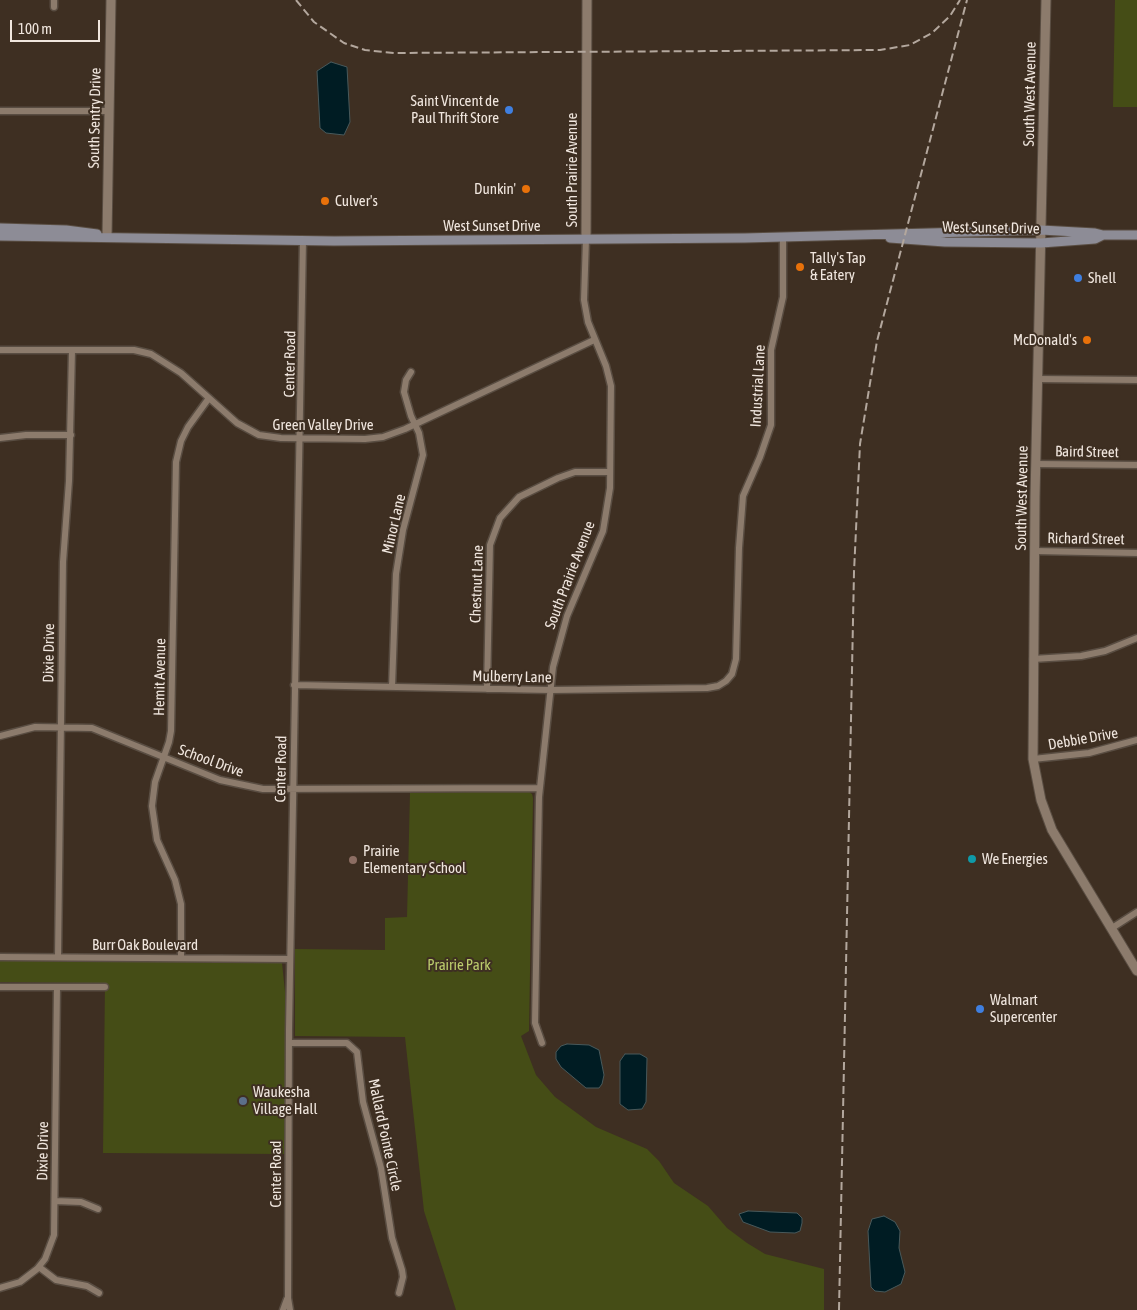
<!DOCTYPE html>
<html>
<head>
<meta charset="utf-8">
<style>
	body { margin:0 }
	#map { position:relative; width:1137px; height:1310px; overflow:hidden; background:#3e2f22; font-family:"Asap Condensed",sans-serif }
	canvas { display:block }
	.scale { position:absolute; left:10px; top:20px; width:90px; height:22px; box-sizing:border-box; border:2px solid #f0e6de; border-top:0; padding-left:6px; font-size:15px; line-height:18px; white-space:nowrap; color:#f0e6de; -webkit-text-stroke:4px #3e2f22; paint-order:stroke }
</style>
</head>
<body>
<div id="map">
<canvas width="1137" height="1310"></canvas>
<div class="scale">100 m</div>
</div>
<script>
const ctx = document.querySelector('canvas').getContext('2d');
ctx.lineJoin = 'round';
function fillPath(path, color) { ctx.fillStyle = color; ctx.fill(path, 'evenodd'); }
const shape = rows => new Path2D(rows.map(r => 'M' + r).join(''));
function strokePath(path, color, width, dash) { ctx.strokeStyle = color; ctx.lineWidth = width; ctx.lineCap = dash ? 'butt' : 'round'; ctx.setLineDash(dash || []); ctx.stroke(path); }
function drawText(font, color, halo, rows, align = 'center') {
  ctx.font = font + ' "Asap Condensed",sans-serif'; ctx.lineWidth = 4; ctx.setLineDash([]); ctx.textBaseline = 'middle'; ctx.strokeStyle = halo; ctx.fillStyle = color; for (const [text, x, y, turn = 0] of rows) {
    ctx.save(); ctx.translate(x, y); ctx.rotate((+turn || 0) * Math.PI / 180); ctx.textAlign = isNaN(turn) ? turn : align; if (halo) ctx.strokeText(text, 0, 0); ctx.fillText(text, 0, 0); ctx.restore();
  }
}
const green = shape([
	[1115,0,1137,0,1137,107,1113,107],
	[528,791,532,794,533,798,529,1031,521,1036,536,1075,555,1097,596,1127,647,1149,659,1161,674,1183,708,1206,727,1228,747,1243,765,1254,824,1269,824,1310,456,1310,424,1211,405,1037,295,1036,295,949,385,950,385,918,407,917,410,793],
	[0,960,282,963,286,1001,285,1154,103,1153,105,983,0,982]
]);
const water = shape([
	[331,62,347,67,350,122,344,135,326,133,320,128,317,71,331,62],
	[567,1044,589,1045,599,1050,604,1075,602,1084,599,1088,586,1088,561,1067,556,1059,556,1052,561,1046,567,1044],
	[625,1054,640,1054,647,1058,646,1102,642,1109,628,1110,620,1104,620,1061,625,1054],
	[748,1211,797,1213,802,1218,802,1223,800,1231,795,1233,770,1232,743,1222,739,1214,748,1211],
	[884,1216,895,1222,900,1231,899,1248,905,1272,901,1284,885,1292,875,1291,871,1287,868,1231,872,1219,884,1216]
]);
const minor = shape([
	[54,7,54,0],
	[0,111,109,111],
	[0,350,134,350,151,354,181,373,237,423,259,435,281,438,365,439,383,437,405,429,594,340],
	[1038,379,1137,380],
	[0,438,26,435,71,435],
	[1036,464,1137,465],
	[1035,551,1137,553],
	[1033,659,1081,656,1105,651,1137,638],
	[294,685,551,690,707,688,718,686,726,681,732,674,736,659,739,548,743,496,760,457,771,425,771,350,783,297,783,238],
	[392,687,396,574,403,530,423,455,419,433,411,416,404,392,406,380,411,372],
	[487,689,490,545,500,518,519,497,558,478,575,472,610,472],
	[0,736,35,727,92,728,220,780,263,789,540,788],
	[1033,759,1089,753,1137,740],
	[1112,928,1137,912],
	[0,957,290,959],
	[58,957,63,562,69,481,72,350],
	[181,958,181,904,175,880,157,840,152,806,155,782,169,742,171,731,176,462,181,441,188,427,209,398],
	[0,987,105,987],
	[289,1043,347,1043,357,1052,363,1102,381,1168,392,1238,402,1270,403,1277,399,1293],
	[542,1043,535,1023,539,797,553,667,567,616,603,531,610,488,611,386,606,366,588,322,584,300,586,239],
	[55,1201,81,1202,98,1209],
	[39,1267,56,1280,87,1286,99,1293],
	[0,1288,20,1282,37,1269,45,1259,54,1235,57,987],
	[283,1310,287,1299],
	[290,1310,288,1298,289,1029,303,240]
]);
const tertiary = shape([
	[1046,0,1035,497,1033,759,1041,800,1052,830,1137,971],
	[107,237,111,0],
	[586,239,587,0]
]);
const secondary = shape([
	[0,228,66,230,97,234],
	[0,236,334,241,745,238,1041,230,1095,233,1103,235,1137,235],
	[890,238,945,242,1041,243,1095,239,1103,235]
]);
const rail = shape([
	[296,0,314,22,344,43,365,50,394,53,880,50,910,45,932,33,950,16,960,0],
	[839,1310,854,572,860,444,877,341,967,0]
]);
const markers = [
	[509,110,5,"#3f7fe0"],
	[526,189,5,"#e8710a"],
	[325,201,5,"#e8710a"],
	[800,267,5,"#e8710a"],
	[1078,278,5,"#3f7fe0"],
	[1087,340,5,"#e8710a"],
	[972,859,5,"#0f9aa8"],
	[353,860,5,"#8d6e63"],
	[980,1009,5,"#3f7fe0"],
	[243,1101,5,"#5c6f8a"]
];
const streetNames = [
	["South West Avenue",1030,94,-89],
	["South Sentry Drive",95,118,-89],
	["South Prairie Avenue",572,170,-90],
	["West Sunset Drive",492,226],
	["West Sunset Drive",991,228,1],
	["Center Road",290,364,-89],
	["Industrial Lane",758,386,-87],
	["Green Valley Drive",323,425],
	["Baird Street",1087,452,1],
	["South West Avenue",1022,498,-89],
	["Minor Lane",394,524,-77],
	["Richard Street",1086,539,1],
	["South Prairie Avenue",570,575,-69],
	["Chestnut Lane",477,584,-88],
	["Dixie Drive",49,653,-89],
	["Hemit Avenue",160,677,-89],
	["Mulberry Lane",512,677,1],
	["Debbie Drive",1083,739,-10],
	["School Drive",211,761,20],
	["Center Road",281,769,-89],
	["Burr Oak Boulevard",145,945],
	["Mallard Pointe Circle",385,1135,78],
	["Dixie Drive",43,1151,-89],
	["Center Road",276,1174,-90]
];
const poiNames = [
	["Saint Vincent de",499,101,"right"],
	["Paul Thrift Store",499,118,"right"],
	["Dunkin'",516,189,"right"],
	["Culver's",335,201],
	["Tally's Tap",810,258],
	["& Eatery",810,275],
	["Shell",1088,278],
	["McDonald's",1077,340,"right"],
	["Prairie",363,851],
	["Elementary School",363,868],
	["We Energies",982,859],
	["Walmart",990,1000],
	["Supercenter",990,1017],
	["Waukesha",253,1092],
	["Village Hall",253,1109]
];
const parkNames = [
	["Prairie Park",459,965]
];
fillPath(green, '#454d16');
fillPath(water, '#001c23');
strokePath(water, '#48595b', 1);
strokePath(minor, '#594d42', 9);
strokePath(tertiary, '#594d42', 11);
strokePath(secondary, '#594d42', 11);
strokePath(minor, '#8c7b6c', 6);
strokePath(tertiary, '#8c7b6c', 9);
strokePath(secondary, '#8d8c96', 9);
strokePath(rail, '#b3a79d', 2, [8, 4]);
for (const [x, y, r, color] of markers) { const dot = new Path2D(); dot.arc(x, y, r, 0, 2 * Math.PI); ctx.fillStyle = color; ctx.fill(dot); strokePath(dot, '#3e2f22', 2); }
drawText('15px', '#f0e6de', '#3e2f22', streetNames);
drawText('15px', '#f0e6de', '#3e2f22', poiNames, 'left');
drawText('15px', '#bbcb6c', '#3e2f22', parkNames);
</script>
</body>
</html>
